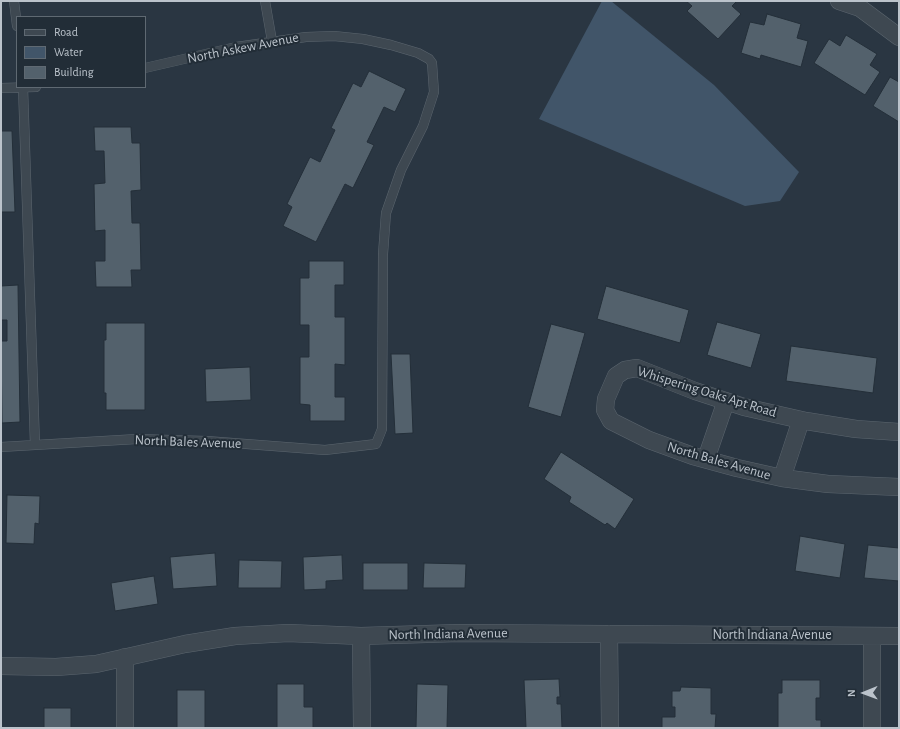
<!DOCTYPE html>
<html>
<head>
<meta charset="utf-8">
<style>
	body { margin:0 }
	#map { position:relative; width:900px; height:729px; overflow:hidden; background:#2a3642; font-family:"Alegreya Sans",sans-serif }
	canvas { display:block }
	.frame { position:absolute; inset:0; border:2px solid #bbc3cb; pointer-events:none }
	.legend { position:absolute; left:16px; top:16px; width:130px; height:72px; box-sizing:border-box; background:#222d37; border:1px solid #5f6972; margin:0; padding:5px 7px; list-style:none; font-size:12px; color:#bbc3cb }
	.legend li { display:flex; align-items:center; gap:8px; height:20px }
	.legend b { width:20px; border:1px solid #5f6972 }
	.north { position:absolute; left:844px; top:673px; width:40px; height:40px; -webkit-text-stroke:3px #222d37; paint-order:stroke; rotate:269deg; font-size:11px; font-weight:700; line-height:16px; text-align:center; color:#bbc3cb }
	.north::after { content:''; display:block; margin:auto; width:14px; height:18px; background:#bbc3cb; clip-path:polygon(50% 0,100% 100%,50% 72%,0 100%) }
</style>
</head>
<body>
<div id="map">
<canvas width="900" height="729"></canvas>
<div class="frame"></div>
<ul class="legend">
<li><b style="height:5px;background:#3e4851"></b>Road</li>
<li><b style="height:11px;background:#415569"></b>Water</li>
<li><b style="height:11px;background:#53616c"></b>Building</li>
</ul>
<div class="north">N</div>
</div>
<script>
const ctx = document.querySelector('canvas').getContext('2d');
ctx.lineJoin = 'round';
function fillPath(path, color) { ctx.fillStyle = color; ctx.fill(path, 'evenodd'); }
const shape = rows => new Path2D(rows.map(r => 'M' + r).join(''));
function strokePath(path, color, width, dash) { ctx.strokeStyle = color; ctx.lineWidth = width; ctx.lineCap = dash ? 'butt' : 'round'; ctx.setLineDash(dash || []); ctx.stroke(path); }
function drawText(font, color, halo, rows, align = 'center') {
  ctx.font = font + ' "Alegreya Sans",sans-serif'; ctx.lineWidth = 4; ctx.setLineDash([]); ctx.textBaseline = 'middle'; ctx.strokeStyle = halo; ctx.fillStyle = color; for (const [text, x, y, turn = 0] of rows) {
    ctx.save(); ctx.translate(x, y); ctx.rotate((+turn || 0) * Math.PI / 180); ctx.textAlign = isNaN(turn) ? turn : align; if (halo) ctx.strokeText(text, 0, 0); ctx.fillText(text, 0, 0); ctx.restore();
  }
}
const water = shape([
	[602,1,611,1,714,85,799,172,780,201,745,206,539,119]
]);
const building = shape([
	[686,1,737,1,732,6,741,14,718,39,687,11,692,6,686,1],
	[767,14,801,24,797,38,808,41,801,67,761,55,760,59,741,53,750,22,764,25,767,14],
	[846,35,877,54,870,65,880,72,865,95,814,63,829,39,840,46,846,35],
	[369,71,406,89,395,112,384,107,367,142,374,145,353,188,345,184,316,242,283,226,292,207,287,204,310,157,320,162,335,130,331,128,353,83,361,87,369,71],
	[890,77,899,82,899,122,873,106,890,77],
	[94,127,131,127,132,143,140,143,141,190,131,191,132,223,140,223,141,270,131,270,132,287,96,287,95,261,105,261,105,230,95,231,94,184,105,183,104,151,95,151,94,127],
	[1,131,12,131,15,212,1,212,1,131],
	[309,261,344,261,344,285,335,285,335,317,345,317,345,365,335,364,335,397,345,397,345,421,310,421,310,405,300,404,300,357,309,357,309,325,300,325,300,278,309,278,309,261],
	[18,285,20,422,2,423,1,341,7,341,7,320,1,320,1,286,18,285],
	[606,286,689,310,680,343,597,319,606,286],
	[717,322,761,334,751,368,707,355,717,322],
	[106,323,145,323,145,410,106,410,106,393,104,393,104,340,106,340,106,323],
	[551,324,585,333,561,417,528,407,551,324],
	[791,346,877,358,873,393,786,381,791,346],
	[391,354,410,354,413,433,395,434,391,354],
	[250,367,251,400,206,402,205,369,250,367],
	[561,452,634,499,615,529,607,523,605,525,569,502,571,497,544,479,561,452],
	[7,495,40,496,39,524,35,523,34,544,6,543,7,495],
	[800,536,845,544,840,578,795,571,800,536],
	[868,545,899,548,899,581,864,578,868,545],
	[215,553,217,586,173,589,170,557,215,553],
	[342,555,343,580,326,581,326,589,304,590,303,557,342,555],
	[239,560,282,561,281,588,238,588,239,560],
	[363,563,408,563,408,590,363,590,363,563],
	[424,563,466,564,465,588,423,588,424,563],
	[154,576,158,604,115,611,111,583,154,576],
	[559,679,560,697,557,697,557,704,561,704,562,728,526,728,524,680,559,679],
	[782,680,820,680,820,698,816,698,816,720,821,720,821,728,778,728,778,693,782,693,782,680],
	[277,684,304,684,304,707,313,707,313,728,277,728,277,684],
	[417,684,448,685,447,728,416,728,417,684],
	[681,687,711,688,711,714,716,714,715,728,662,728,662,717,675,717,675,707,672,707,672,691,680,691,681,687],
	[177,690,205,690,205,728,177,728,177,690],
	[44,708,71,708,71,728,44,728,44,708]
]);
const lane = shape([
	[14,1,17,26],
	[265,1,272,41],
	[23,87,35,445],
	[1,88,36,87],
	[1,447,137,439,207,441,325,450,376,444,382,429,383,254,386,213,401,170,423,126,434,92,432,63,429,59,418,53,391,45,363,39,334,36,306,37,236,47,145,68]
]);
const street = shape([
	[839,1,860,8,899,37],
	[899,432,856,429,806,421,744,407,695,391,637,368,625,370,616,376,606,399,605,410,611,421,649,440,693,456,737,468,782,478,828,484,899,487],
	[706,459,726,401],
	[782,478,801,420],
	[609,634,610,728],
	[361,636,362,728],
	[872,636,872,728],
	[125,657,125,728],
	[1,666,56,667,96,664,185,644,235,636,288,633,361,636,459,633,899,636]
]);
const streetNames = [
	["North Askew Avenue",243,48,-11],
	["Whispering Oaks Apt Road",707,392,17],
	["North Bales Avenue",188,442,2],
	["North Bales Avenue",719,461,16],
	["North Indiana Avenue",448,634,-1],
	["North Indiana Avenue",772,635]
];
fillPath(water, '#415569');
fillPath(building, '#53616c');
strokePath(building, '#242f39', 1);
strokePath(lane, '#5c666f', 10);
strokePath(street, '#5c666f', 18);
strokePath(lane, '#3e4851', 9);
strokePath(street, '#3e4851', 17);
drawText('14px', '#bbc3cb', '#222d37', streetNames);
</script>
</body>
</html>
